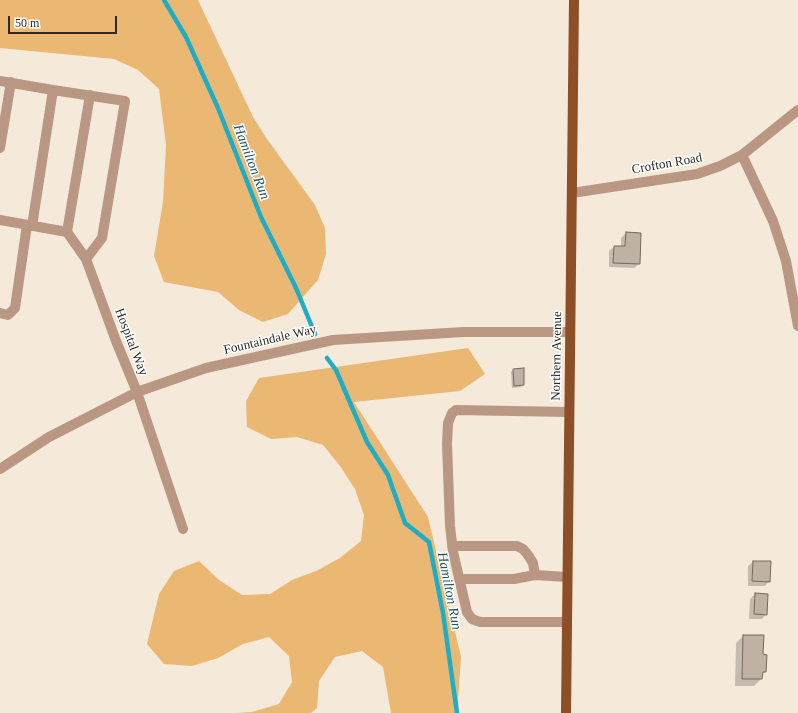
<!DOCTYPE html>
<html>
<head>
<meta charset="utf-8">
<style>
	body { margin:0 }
	#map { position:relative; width:798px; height:713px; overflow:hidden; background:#f5e9d9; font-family:Georgia,serif }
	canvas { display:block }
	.scale { position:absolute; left:8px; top:16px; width:109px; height:18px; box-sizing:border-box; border:2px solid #2e2a24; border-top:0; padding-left:5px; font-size:12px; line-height:14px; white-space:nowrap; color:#2e2a24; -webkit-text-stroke:3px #fff; paint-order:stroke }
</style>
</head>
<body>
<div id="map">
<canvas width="798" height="713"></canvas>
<div class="scale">50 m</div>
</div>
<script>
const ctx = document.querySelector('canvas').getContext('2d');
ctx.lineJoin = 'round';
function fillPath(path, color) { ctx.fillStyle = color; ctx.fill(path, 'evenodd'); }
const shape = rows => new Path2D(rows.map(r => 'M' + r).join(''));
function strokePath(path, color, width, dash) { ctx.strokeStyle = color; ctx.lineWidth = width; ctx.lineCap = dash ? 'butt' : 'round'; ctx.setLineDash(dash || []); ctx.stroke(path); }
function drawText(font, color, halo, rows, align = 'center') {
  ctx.font = font + ' Georgia,serif'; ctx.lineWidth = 3; ctx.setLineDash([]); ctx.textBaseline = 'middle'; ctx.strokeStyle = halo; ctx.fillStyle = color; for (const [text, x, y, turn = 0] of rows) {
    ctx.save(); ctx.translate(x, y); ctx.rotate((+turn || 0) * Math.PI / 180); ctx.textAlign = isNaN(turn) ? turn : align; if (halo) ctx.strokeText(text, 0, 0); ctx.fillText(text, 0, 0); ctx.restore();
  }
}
const green = shape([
	[0,0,198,0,253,117,267,139,315,205,325,228,326,254,318,280,288,314,263,322,239,310,218,292,164,282,154,256,163,202,166,145,159,89,138,70,114,59,0,48],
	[468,348,485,374,460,391,354,402,428,517,461,657,457,713,391,713,383,667,362,651,335,657,319,681,317,708,311,713,237,713,252,712,279,704,292,682,289,656,269,637,243,644,218,658,192,666,164,664,147,644,159,594,174,571,199,561,219,580,242,595,270,594,292,580,316,571,340,558,361,541,364,515,355,489,340,466,323,445,297,437,271,439,247,427,246,401,259,378]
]);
const shadow = shape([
	[626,233,639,264,634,268,609,267,609,251,614,247,621,247,621,238],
	[513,370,523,385,521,387,512,388,511,372],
	[753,562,769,581,765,586,748,586,748,566],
	[755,594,766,614,762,619,749,619,750,599],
	[743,636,765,671,762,675,761,679,754,686,735,686,736,643]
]);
const stream = shape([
	[164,0,186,37,218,108,261,217,296,288,315,334],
	[327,358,336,370,367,442,388,475,405,523,429,542,443,613,457,713]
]);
const building = shape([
	[626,232,641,233,640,264,613,263,614,246,625,246,626,232],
	[524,368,524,385,514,386,513,369,524,368],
	[753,561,771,561,770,582,752,581,753,561],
	[755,593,768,594,767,615,754,614,755,593],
	[743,635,764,635,763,654,767,655,766,672,763,672,762,679,742,679,743,635]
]);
const minor = shape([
	[0,81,53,90],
	[0,148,11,82],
	[742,155,773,221,786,261,798,326],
	[572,193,697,174,720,166,742,155,798,110],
	[0,220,67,232,86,259,116,341,137,392,183,529],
	[32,226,53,90,125,101,102,238,86,259],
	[67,232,90,95],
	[0,313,8,315,15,308,27,225],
	[0,469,49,437,137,392,206,368,333,340,463,332,570,332],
	[452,546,517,546,523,549,528,555,533,563,535,575],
	[459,579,514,579,535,575,567,577],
	[567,622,480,622,472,619,467,612,453,552,450,526,447,444,448,423,452,413,456,410,569,412]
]);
const major = shape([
	[566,713,574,0]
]);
const streetNames = [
	["Crofton Road",667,164,-10],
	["Fountaindale Way",270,340,-13],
	["Hospital Way",131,342,69],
	["Northern Avenue",557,356,-89]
];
const waterNames = [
	["Hamilton Run",251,162,69],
	["Hamilton Run",449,591,79]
];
fillPath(green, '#eab872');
fillPath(shadow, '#0003');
strokePath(stream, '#1eadc4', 4.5);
fillPath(building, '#bfb2a4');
strokePath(building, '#74685b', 1);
strokePath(minor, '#ba9782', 10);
strokePath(major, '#8c4f28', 10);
drawText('13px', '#2e2a24', '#fff', streetNames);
drawText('italic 14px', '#1f545f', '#fff', waterNames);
</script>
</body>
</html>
